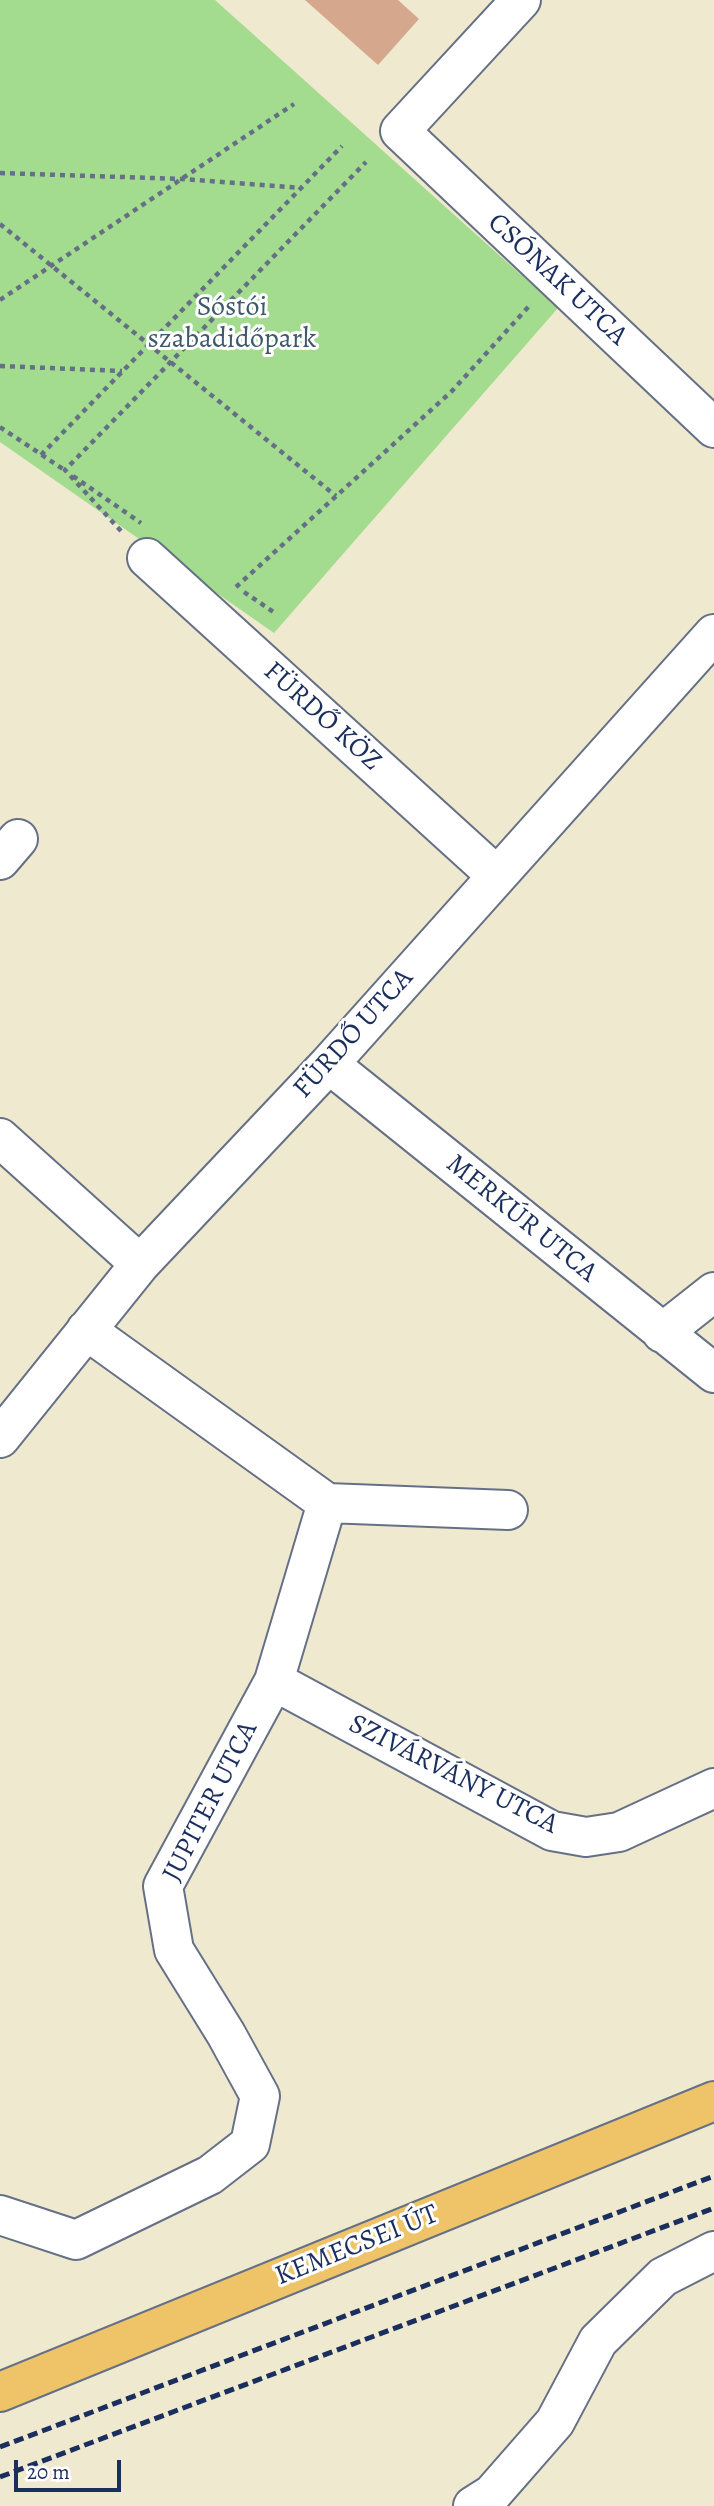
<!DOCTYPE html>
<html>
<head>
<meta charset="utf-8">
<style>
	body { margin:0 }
	#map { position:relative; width:714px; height:2506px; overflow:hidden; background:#efe9d0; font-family:Alegreya,serif }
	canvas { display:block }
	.scale { position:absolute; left:14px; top:2460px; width:107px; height:32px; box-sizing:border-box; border:4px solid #1b2f5e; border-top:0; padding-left:9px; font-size:21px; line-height:24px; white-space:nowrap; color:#1b2f5e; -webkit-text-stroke:5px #fff; paint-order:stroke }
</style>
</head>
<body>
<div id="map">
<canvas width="714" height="2506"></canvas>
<div class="scale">20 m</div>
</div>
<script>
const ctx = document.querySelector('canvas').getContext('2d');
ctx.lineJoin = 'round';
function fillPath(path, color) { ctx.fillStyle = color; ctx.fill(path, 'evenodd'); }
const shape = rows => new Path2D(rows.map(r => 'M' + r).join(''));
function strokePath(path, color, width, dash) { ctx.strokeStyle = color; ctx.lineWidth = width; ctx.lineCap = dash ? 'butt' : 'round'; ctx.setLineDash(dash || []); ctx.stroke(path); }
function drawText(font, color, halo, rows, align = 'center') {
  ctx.font = font + ' Alegreya,serif'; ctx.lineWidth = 6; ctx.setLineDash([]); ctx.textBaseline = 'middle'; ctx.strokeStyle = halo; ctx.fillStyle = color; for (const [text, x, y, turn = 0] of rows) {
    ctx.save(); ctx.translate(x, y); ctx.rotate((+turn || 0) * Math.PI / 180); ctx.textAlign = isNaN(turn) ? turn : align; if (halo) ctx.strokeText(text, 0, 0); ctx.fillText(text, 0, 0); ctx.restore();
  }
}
const green = shape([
	[0,0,215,0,558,308,274,633,0,442]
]);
const building = shape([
	[305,0,398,0,419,19,378,65]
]);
const path = shape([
	[0,173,182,179,302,188],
	[0,224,336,496],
	[0,300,294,104],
	[0,366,122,371],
	[0,427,66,471],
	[41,455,342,146],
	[73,476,141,523],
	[121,531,65,470,366,162],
	[236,587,452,391,531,304],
	[244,592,275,613]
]);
const minor = shape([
	[521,0,400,131,714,428],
	[147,558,497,876],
	[0,860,18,839],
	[329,1064,714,1373],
	[0,1138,140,1264],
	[86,1330,327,1503,508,1510],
	[662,1333,714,1292],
	[0,1438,140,1264,329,1064,714,634],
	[274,1681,552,1831,586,1837,619,1832,714,1788],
	[0,2215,76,2240,210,2175,250,2144,260,2096,226,2034,174,1950,163,1886,274,1681,327,1503],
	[473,2506,492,2494,555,2422,598,2341,663,2277,714,2251]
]);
const major = shape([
	[0,2392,714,2101]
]);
const rail = shape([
	[0,2447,714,2176],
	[0,2477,714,2208]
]);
const streetNames = [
	["CSÓNAK UTCA",557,280,43],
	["FÜRDŐ KÖZ",322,717,42],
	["FÜRDŐ UTCA",354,1034,-48],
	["MERKÚR UTCA",521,1219,39],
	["SZIVÁRVÁNY UTCA",453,1775,27],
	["JUPITER UTCA",211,1802,-63],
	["KEMECSEI ÚT",357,2246,-22]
];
const parkNames = [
	["Sóstói",232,308],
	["szabadidőpark",232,340]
];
fillPath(green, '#a3dc8e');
fillPath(building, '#d5a88d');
strokePath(minor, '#657086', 42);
strokePath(major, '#657086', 42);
strokePath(path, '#657086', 4.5, [5, 5]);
strokePath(minor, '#fff', 38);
strokePath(major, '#efc469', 38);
strokePath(rail, '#1b2f5e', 5, [10, 5]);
drawText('28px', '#1b2f5e', '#fff', streetNames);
drawText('28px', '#3d5a6a', '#fff', parkNames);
</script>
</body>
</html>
